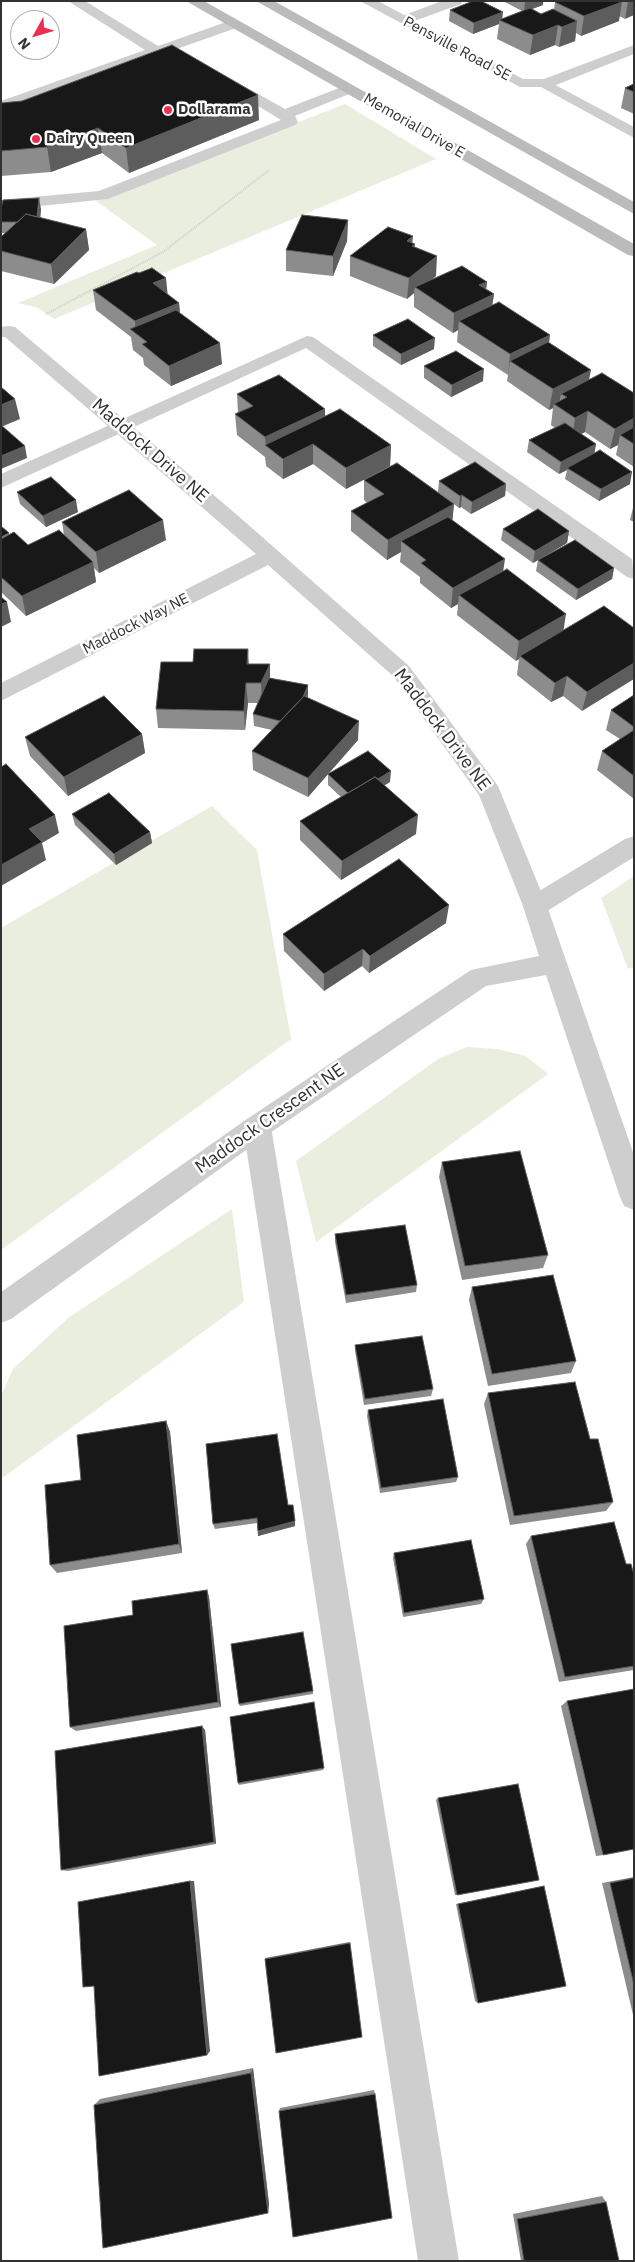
<!DOCTYPE html>
<html>
<head>
<meta charset="utf-8">
<style>
	body { margin:0 }
	#map { position:relative; width:635px; height:2262px; overflow:hidden; background:#fff; font-family:"IBM Plex Sans",sans-serif }
	canvas { display:block }
	.frame { position:absolute; inset:0; border:2px solid #313131; pointer-events:none }
	.north { position:absolute; left:10px; top:10px; width:50px; height:50px; box-sizing:border-box; background:#fff; border:1px solid #adadad; border-radius:50%; rotate:231deg; font-size:14px; font-weight:700; line-height:20px; text-align:center; color:#313131 }
	.north::after { content:''; display:block; margin:auto; width:18px; height:22px; background:#ee2e50; clip-path:polygon(50% 0,100% 100%,50% 72%,0 100%) }
</style>
</head>
<body>
<div id="map">
<canvas width="635" height="2262"></canvas>
<div class="frame"></div>
<div class="north">N</div>
</div>
<script>
const ctx = document.querySelector('canvas').getContext('2d');
ctx.lineJoin = 'round';
function fillPath(path, color) { ctx.fillStyle = color; ctx.fill(path, 'evenodd'); }
const shape = rows => new Path2D(rows.map(r => 'M' + r).join(''));
function strokePath(path, color, width, dash) { ctx.strokeStyle = color; ctx.lineWidth = width; ctx.lineCap = dash ? 'butt' : 'round'; ctx.setLineDash(dash || []); ctx.stroke(path); }
function drawText(font, color, halo, rows, align = 'center') {
  ctx.font = font + ' "IBM Plex Sans",sans-serif'; ctx.lineWidth = 5; ctx.setLineDash([]); ctx.textBaseline = 'middle'; ctx.strokeStyle = halo; ctx.fillStyle = color; for (const [text, x, y, turn = 0] of rows) {
    ctx.save(); ctx.translate(x, y); ctx.rotate((+turn || 0) * Math.PI / 180); ctx.textAlign = isNaN(turn) ? turn : align; if (halo) ctx.strokeText(text, 0, 0); ctx.fillText(text, 0, 0); ctx.restore();
  }
}
const green = shape([
	[345,104,436,159,54,319,38,308,18,303,157,245,96,201],
	[212,806,257,850,291,1039,1,1250,1,928],
	[634,876,634,967,628,969,601,898],
	[467,1047,497,1049,526,1056,548,1074,316,1242,296,1161,438,1059],
	[232,1209,244,1302,1,1479,1,1396,13,1369,68,1318]
]);
const path = shape([
	[46,314,163,252,269,170]
]);
const lane = shape([
	[68,1,85,1,158,46,229,21,234,20,241,24,239,27,1,111,1,101,145,50,68,1],
	[442,1,463,1,461,4,409,23,404,24,397,20,399,17,442,1],
	[226,76,285,109,344,86,349,84,354,86,357,89,354,92,295,116,298,122,295,125,108,199,1,210,1,200,99,191,281,120,221,83,219,80,221,77,226,76],
	[546,80,634,127,634,138,541,87,539,84,541,81,546,80],
	[307,336,313,337,632,559,634,579,627,577,306,348,1,488,1,474,307,336],
	[634,836,634,857,544,913,535,916,526,913,523,906,526,899,625,839,634,836],
	[257,1115,267,1119,271,1127,459,2261,418,2261,243,1127,247,1119,257,1115]
]);
const street = shape([
	[360,1,378,1,523,79,544,79,634,45,634,54,551,87,520,87,360,1],
	[9,326,15,327,236,514,409,666,498,786,547,906,634,1155,634,1210,624,1206,620,1197,546,975,486,986,267,1135,11,1319,1,1323,1,1292,247,1119,471,970,539,956,523,906,479,795,393,676,268,565,1,701,1,683,256,554,5,337,1,337,1,327,9,326]
]);
const secondary = shape([
	[186,1,204,1,634,244,634,256,628,255,186,1],
	[256,1,274,1,634,202,634,214,256,1]
]);
const wall = shape([
	[503,1,543,1,543,5,532,9,541,14,554,10,555,2,558,1,634,1,625,19,619,16,619,21,581,36,576,33,575,41,559,47,555,45,530,55,497,39,499,24,473,34,449,21,450,10,502,19,522,11],
	[634,78,634,114,621,108,625,88,633,84],
	[1,103,259,120,129,173,102,153,51,172,1,176],
	[1,208,41,209,40,218,86,229,89,250,54,284,1,271,1,237,5,233,1,233],
	[348,220,347,241,333,276,286,271,286,250],
	[413,244,436,276,432,279,487,282,486,289,494,294,492,306,550,335,549,343,589,379,634,393,634,467,616,455,618,445,610,449,585,432,581,434,596,444,594,453,630,484,599,501,565,479,567,470,559,474,527,452,529,440,555,428,551,425,553,408,549,410,507,381,508,375,457,342,458,330,453,333,414,307,414,293,407,299,350,276,350,256],
	[93,290,167,294,179,303,180,313,222,364,171,386,144,365,143,358,133,350,131,337,96,310],
	[373,335,434,349,401,365,373,346],
	[424,366,483,381,451,397,424,378],
	[237,394,325,416,391,445,390,466,346,489,313,464,283,479,266,466,265,457,237,435,235,414,238,413],
	[364,480,454,504,452,520,563,630,634,628,582,711,563,696,551,702,517,675,519,659,516,661,457,615,458,604,451,608,420,583,420,577,400,562,401,552,387,560,351,531,351,511,367,503,364,500],
	[439,481,506,484,505,496,471,514,461,507,459,508,438,492],
	[17,492,78,512,46,527,20,504],
	[634,507,634,522,630,520,633,508],
	[62,522,166,540,99,573,94,568,96,582,26,616,1,592,1,526,9,533,9,535,28,545,64,535],
	[503,529,569,531,567,543,533,563,501,540],
	[538,560,614,568,612,579,576,600,536,571],
	[249,664,270,664,270,678,308,685,307,697,358,740,308,797,253,770,252,751,272,730,254,726,253,714,258,703,248,703,245,730,158,728,156,709],
	[634,695,634,799,597,770,602,751,620,739,606,730,611,710],
	[142,734,145,753,68,796,30,756,25,737],
	[328,774,390,782,384,785,416,834,341,880,300,840,300,821,341,797,328,785],
	[72,814,150,832,152,843,116,865,75,825],
	[446,923,369,973,362,966,324,991,284,951,283,934],
	[442,1162,548,1255,543,1268,462,1280,439,1177],
	[335,1234,417,1285,416,1292,346,1303,335,1242],
	[472,1287,576,1361,571,1373,488,1386,469,1300],
	[355,1345,433,1389,431,1396,364,1405,355,1351],
	[488,1393,590,1439,613,1502,606,1511,510,1525,484,1404],
	[368,1410,458,1477,456,1482,380,1493,367,1416],
	[166,1421,170,1432,182,1553,57,1573,50,1565,81,1480],
	[288,1505,295,1526,258,1536,257,1523,215,1529,213,1524],
	[531,1536,634,1575,634,1670,559,1682,526,1544],
	[394,1553,484,1599,481,1604,403,1617,393,1558],
	[207,1590,209,1597,221,1707,76,1731,70,1727,133,1615],
	[313,1691,313,1694,240,1706,239,1704],
	[567,1701,603,1855,596,1856,561,1706],
	[205,1730,216,1844,68,1871,61,1870],
	[324,1768,323,1770,239,1785,238,1783],
	[438,1798,457,1895,455,1895,436,1800],
	[634,1877,634,2019,602,1883],
	[544,1886,478,2003,475,2001,456,1904],
	[349,1942,350,1943,265,1959,265,1958],
	[253,2068,269,2204,268,2213,94,2105,100,2099],
	[374,2090,375,2094,279,2111,280,2108],
	[602,2196,606,2202,619,2261,521,2261,513,2214]
]);
const shadedWall = shape([
	[525,1,543,1,543,5,524,12],
	[628,1,634,1,634,15,625,19],
	[622,2,619,21,581,36,584,16],
	[503,12,502,21,499,20,499,24,473,34,474,23],
	[577,21,575,41,559,47,562,27],
	[558,25,555,45,530,55,533,35],
	[258,95,259,120,129,173,126,148],
	[98,128,102,153,51,172,47,147],
	[39,198,41,209,39,233,37,222],
	[348,220,347,241,333,276,333,256],
	[86,229,89,250,54,284,51,264],
	[413,236,412,246,415,244,413,265,407,241],
	[437,256,436,276,419,290,415,287,414,293,407,299,409,278],
	[166,278,168,298,153,283],
	[487,282,485,298,494,294,491,314,459,321,458,330,453,333,454,313,479,285],
	[179,303,181,323,136,334,135,321],
	[550,335,547,355,510,361,508,375,510,354],
	[435,338,434,349,401,365,401,354],
	[220,343,222,364,171,386,169,366],
	[484,369,483,381,451,397,452,385],
	[591,370,587,390,567,397,561,394,559,405,554,404,553,408,549,410,553,389],
	[15,399,20,419,1,427,1,405],
	[325,409,325,429,266,446,265,437],
	[588,411,585,432,572,439,575,418],
	[634,418,634,436,620,435,618,445,610,449,615,429],
	[313,444,313,464,283,479,283,459],
	[596,444,594,456,567,468,567,470,559,474,561,462],
	[391,445,390,466,346,489,346,468],
	[25,446,27,458,1,469,1,456],
	[632,472,630,484,599,501,601,489],
	[506,484,505,496,471,514,472,502],
	[462,495,461,507,459,508,460,496],
	[76,500,78,512,46,527,43,516],
	[454,504,452,525,401,541,401,552,387,560,388,540],
	[163,520,166,540,99,573,96,552],
	[569,531,567,543,533,563,535,551],
	[505,559,502,579,459,595,458,604,451,608,453,588],
	[93,562,96,582,26,616,22,596],
	[614,568,612,579,576,600,578,589],
	[7,602,11,622,1,627,1,604],
	[566,614,563,634,520,656,519,659,516,661,519,641],
	[248,649,249,669,248,684,247,664],
	[634,663,634,679,582,711,587,692],
	[270,664,270,684,262,703,261,683],
	[567,676,563,696,551,702,555,683],
	[246,683,248,703,245,730,244,711],
	[308,685,308,697,296,724,287,733],
	[359,721,358,740,308,797,308,778],
	[142,734,145,753,68,796,64,777],
	[391,771,390,782,350,806,351,795],
	[55,815,59,833,42,843,46,860,1,886,1,865,29,829],
	[418,815,416,834,341,880,342,861],
	[150,832,152,843,116,865,114,854],
	[449,905,446,923,369,973,370,956],
	[363,949,362,966,324,991,324,974],
	[166,1421,170,1432,182,1553,179,1544],
	[295,1521,295,1526,258,1536,258,1531],
	[207,1590,209,1597,221,1707,218,1702],
	[202,1726,205,1730,216,1844,214,1842],
	[190,1881,194,1881,210,2051,207,2055],
	[253,2068,269,2204,268,2213,251,2073]
]);
const building = shape([
	[473,1,481,1,503,12,474,23,450,10,473,1],
	[558,1,621,1,622,2,584,16,555,2,558,1],
	[530,8,541,14,553,9,577,21,562,27,558,25,533,35,499,20,530,8],
	[172,45,258,95,126,148,98,128,47,147,1,151,1,103,22,101,172,45],
	[634,84,634,92,625,88,634,84],
	[39,198,37,217,26,214,18,222,1,222,1,208,3,200,39,198],
	[26,214,86,229,51,264,1,251,1,237,26,214],
	[302,215,348,220,333,256,286,250,302,215],
	[388,227,413,236,407,241,415,244,412,246,437,256,409,278,350,256,388,227],
	[462,266,487,282,479,285,494,294,454,313,415,287,462,266],
	[152,268,166,278,153,283,179,303,135,321,93,290,137,272,139,273,152,268],
	[499,302,550,335,510,354,459,321,499,302],
	[176,310,220,343,169,366,142,344,147,342,130,329,176,310],
	[408,319,435,338,401,354,373,335,408,319],
	[548,342,591,370,553,389,510,361,548,342],
	[456,351,484,369,452,385,424,366,456,351],
	[602,373,634,393,634,418,615,429,588,411,575,418,554,404,567,397,561,394,602,373],
	[279,375,325,409,265,437,235,414,253,406,237,394,279,375],
	[1,387,15,399,1,405,1,387],
	[340,409,391,445,346,468,313,444,283,459,265,445,340,409],
	[565,423,596,444,561,462,529,440,565,423],
	[1,425,25,446,1,456,1,425],
	[634,427,634,444,620,435,634,427],
	[600,450,632,472,601,489,567,468,600,450],
	[475,462,506,484,472,502,462,495,460,496,439,481,475,462],
	[397,463,454,504,388,540,351,511,384,494,364,480,397,463],
	[51,477,76,500,43,516,17,492,51,477],
	[129,490,163,520,96,552,62,522,129,490],
	[538,509,569,531,535,551,503,529,538,509],
	[448,517,505,559,453,588,421,563,426,560,401,541,448,517],
	[1,526,9,533,1,537,1,526],
	[59,530,93,562,22,596,1,577,1,539,14,532,28,545,59,530],
	[575,540,614,568,578,589,538,560,575,540],
	[507,569,566,614,519,641,459,595,507,569],
	[1,597,7,602,1,604,1,597],
	[604,606,634,628,634,663,587,692,567,676,555,683,520,656,604,606],
	[194,649,248,649,247,664,270,664,261,683,246,683,244,711,156,709,161,662,193,662,194,649],
	[269,678,308,685,303,697,280,721,253,714,269,678],
	[634,695,634,727,611,710,634,695],
	[104,696,142,734,64,777,25,737,104,696],
	[304,696,359,721,308,778,252,751,304,696],
	[634,730,634,776,602,751,634,730],
	[368,751,391,771,378,779,375,777,348,793,328,774,368,751],
	[6,764,55,815,29,829,42,842,1,865,1,767,6,764],
	[375,777,418,815,342,861,300,821,375,777],
	[109,793,150,832,114,854,72,814,109,793],
	[399,859,449,905,370,956,363,949,324,974,283,934,399,859],
	[520,1151,548,1255,465,1266,442,1162,520,1151],
	[405,1225,417,1285,346,1295,335,1234,405,1225],
	[553,1275,576,1361,492,1374,472,1287,553,1275],
	[422,1336,433,1389,365,1399,355,1345,422,1336],
	[575,1382,590,1439,598,1439,613,1502,514,1516,488,1393,575,1382],
	[443,1399,458,1477,381,1488,368,1410,443,1399],
	[166,1421,179,1544,50,1565,45,1485,81,1480,77,1435,166,1421],
	[277,1434,288,1505,293,1505,295,1521,258,1531,257,1518,213,1524,206,1444,277,1434],
	[614,1522,626,1564,631,1564,634,1575,634,1666,565,1677,531,1536,614,1522],
	[471,1540,484,1599,404,1613,394,1553,471,1540],
	[207,1590,218,1702,70,1727,64,1626,133,1615,132,1601,207,1590],
	[303,1632,313,1691,239,1704,231,1644,303,1632],
	[634,1689,634,1849,603,1855,567,1701,634,1689],
	[314,1702,324,1768,238,1783,230,1717,314,1702],
	[202,1726,214,1842,61,1870,55,1751,202,1726],
	[518,1784,539,1880,457,1895,438,1798,518,1784],
	[634,1878,634,1985,610,1883,634,1878],
	[190,1881,207,2055,99,2076,94,1986,83,1987,78,1902,190,1881],
	[544,1886,566,1986,478,2003,458,1904,544,1886],
	[350,1943,362,2037,276,2053,265,1959,350,1943],
	[251,2073,268,2213,103,2248,94,2105,251,2073],
	[375,2094,392,2218,293,2237,279,2111,375,2094],
	[606,2202,619,2261,524,2261,517,2219,606,2202]
]);
const markers = [
	[168,110,5,"#ee2e50"],
	[36,139,5,"#ee2e50"]
];
const farStreetnames = [
	["Pensville Road SE",457,49,28],
	["Memorial Drive E",414,126,30],
	["Maddock Way NE",136,624,-27]
];
const farPoinames = [
	["Dollarama",178,110],
	["Dairy Queen",46,139]
];
const streetNames = [
	["Maddock Drive NE",150,451,41],
	["Maddock Drive NE",442,730,53],
	["Maddock Crescent NE",270,1119,-35]
];
fillPath(green, '#e9eedf');
strokePath(path, '#cecece', 2, [1, 1]);
fillPath(lane, '#cecece');
fillPath(street, '#cecece');
fillPath(secondary, '#bbb');
fillPath(wall, '#8c8c8c');
fillPath(shadedWall, '#5d5d5d');
fillPath(building, '#181818');
strokePath(building, '#5d5d5d', 1);
for (const [x, y, r, color] of markers) { const dot = new Path2D(); dot.arc(x, y, r, 0, 2 * Math.PI); ctx.fillStyle = color; ctx.fill(dot); strokePath(dot, '#fff', 2); }
drawText('15px', '#313131', '#fff', farStreetnames);
drawText('bold 15px', '#313131', '#fff', farPoinames, 'left');
drawText('18px', '#313131', '#fff', streetNames);
</script>
</body>
</html>
